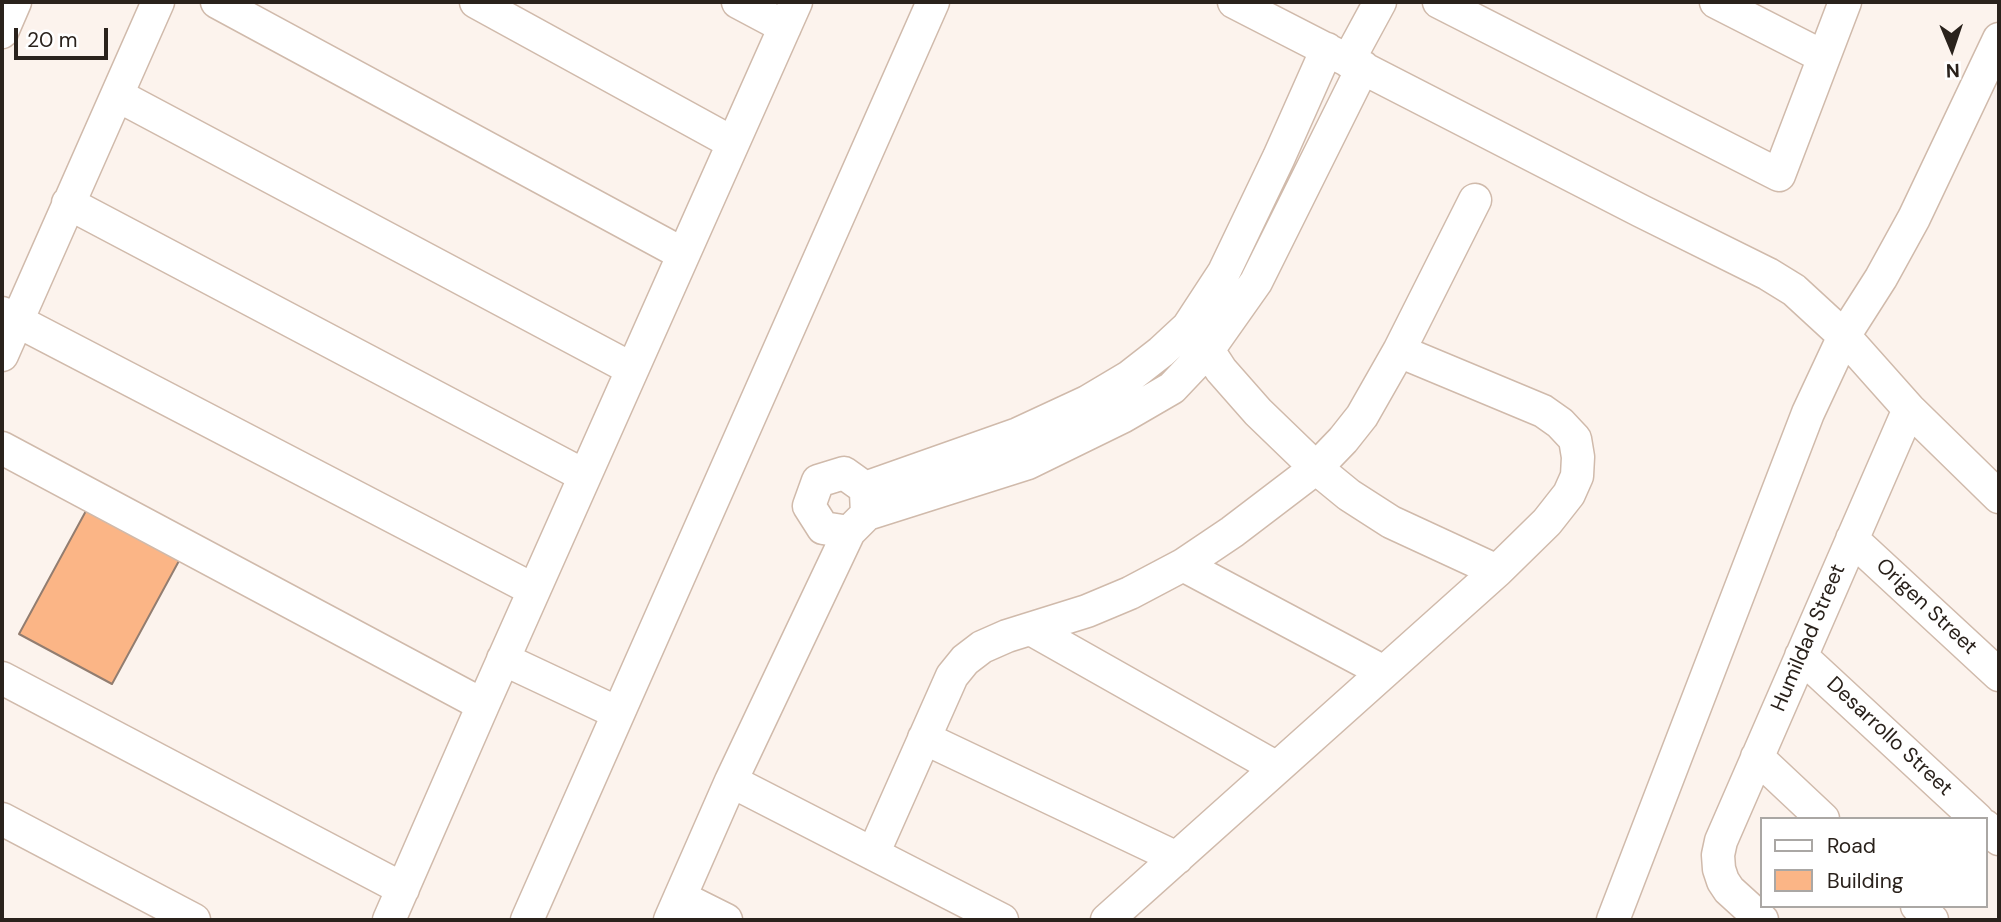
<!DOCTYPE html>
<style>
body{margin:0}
#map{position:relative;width:2001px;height:922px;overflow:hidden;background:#fcf3ed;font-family:"DM Sans",sans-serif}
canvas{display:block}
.frame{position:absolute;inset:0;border:4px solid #2a221c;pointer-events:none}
.legend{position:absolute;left:1760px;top:817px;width:228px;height:91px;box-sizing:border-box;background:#fff;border:2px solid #aaa7a4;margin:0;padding:9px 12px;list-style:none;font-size:21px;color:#2a221c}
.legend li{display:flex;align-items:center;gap:14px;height:35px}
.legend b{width:35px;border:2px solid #aaa7a4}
.north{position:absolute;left:1917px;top:14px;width:70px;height:70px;-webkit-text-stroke:5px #fff;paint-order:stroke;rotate:178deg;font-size:19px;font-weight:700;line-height:28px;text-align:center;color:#2a221c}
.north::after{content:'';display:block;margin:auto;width:24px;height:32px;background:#2a221c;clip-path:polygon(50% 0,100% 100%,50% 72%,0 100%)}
.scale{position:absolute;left:14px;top:28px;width:94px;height:32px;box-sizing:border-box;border:4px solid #2a221c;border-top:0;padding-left:9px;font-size:21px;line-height:24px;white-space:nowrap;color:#2a221c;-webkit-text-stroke:5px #fff;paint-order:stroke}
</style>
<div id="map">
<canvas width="2001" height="922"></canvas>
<div class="frame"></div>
<ul class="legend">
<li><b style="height:9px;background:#fff"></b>Road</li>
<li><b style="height:19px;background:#fbb586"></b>Building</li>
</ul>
<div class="north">N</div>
<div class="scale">20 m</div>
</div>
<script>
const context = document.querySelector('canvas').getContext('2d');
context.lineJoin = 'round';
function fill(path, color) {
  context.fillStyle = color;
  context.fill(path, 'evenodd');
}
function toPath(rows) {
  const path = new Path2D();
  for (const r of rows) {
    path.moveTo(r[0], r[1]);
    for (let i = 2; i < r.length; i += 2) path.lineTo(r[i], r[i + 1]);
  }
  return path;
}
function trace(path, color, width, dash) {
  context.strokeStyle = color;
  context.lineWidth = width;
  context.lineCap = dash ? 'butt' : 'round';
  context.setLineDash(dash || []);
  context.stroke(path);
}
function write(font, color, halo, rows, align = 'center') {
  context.font = font + ' "DM Sans",sans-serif';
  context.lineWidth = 6;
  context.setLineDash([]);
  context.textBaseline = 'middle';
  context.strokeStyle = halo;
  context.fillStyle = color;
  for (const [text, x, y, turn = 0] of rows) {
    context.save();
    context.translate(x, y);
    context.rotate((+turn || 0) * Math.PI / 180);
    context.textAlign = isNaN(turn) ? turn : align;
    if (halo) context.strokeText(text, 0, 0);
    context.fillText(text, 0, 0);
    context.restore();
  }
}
const building = toPath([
 [87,509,180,559,112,684,19,634,87,509]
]);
fill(building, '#fbb586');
trace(building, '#927d70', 2);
const street = toPath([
 [217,2,683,254],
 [476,2,733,143],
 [738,2,785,27],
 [1234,2,1641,211,1768,274,1794,290,1844,336,1909,409,1999,497],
 [1439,2,1779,175,1845,2],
 [1716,2,1824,57],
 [2,32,15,2],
 [1348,61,1380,2],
 [117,95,632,369],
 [68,203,585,476],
 [2,313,534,590],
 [1196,336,1208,350,1221,370,1258,412,1316,468,1349,495,1391,522,1497,571],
 [2,355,158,2],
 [2,448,483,705],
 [865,488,1018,434,1087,402,1129,377,1161,352,1188,327,1224,272,1279,157,1327,49],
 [867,514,1028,463,1122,417,1172,388,1208,350,1256,282,1363,67],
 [849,532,823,528,809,506,818,481,844,473,865,488],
 [1852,539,1999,675],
 [1183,565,1384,672],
 [1031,629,1277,768],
 [1801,656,1977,819],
 [503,659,618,713],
 [2,678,403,889],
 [924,738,1177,858],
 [1757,757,1823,819],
 [731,781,1002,920],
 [2,819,194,920],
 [1985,826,1999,839],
 [873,854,952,676,965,660,982,647,1007,636,1087,611,1130,593,1183,565,1232,532,1316,468,1343,440,1362,416,1399,351,1475,200],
 [680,897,726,920],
 [1917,906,1932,920],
 [389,920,483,705,796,2],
 [527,920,933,2],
 [670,920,731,781,849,532,867,514,866,493],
 [1107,920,1497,571,1547,522,1569,494,1577,476,1578,457,1575,439,1560,423,1543,411,1399,351],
 [1613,920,1808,413,1844,336,1881,278,1914,218,1999,39],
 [1762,920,1729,890,1723,881,1719,869,1718,855,1721,841,1909,409]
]);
trace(street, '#d0baab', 35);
trace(street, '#fff', 32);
write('21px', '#2a221c', '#fff', [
 ["Origen Street",1926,607,43],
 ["Humildad Street",1809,638,-67],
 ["Desarrollo Street",1889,737,43]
]);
</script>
